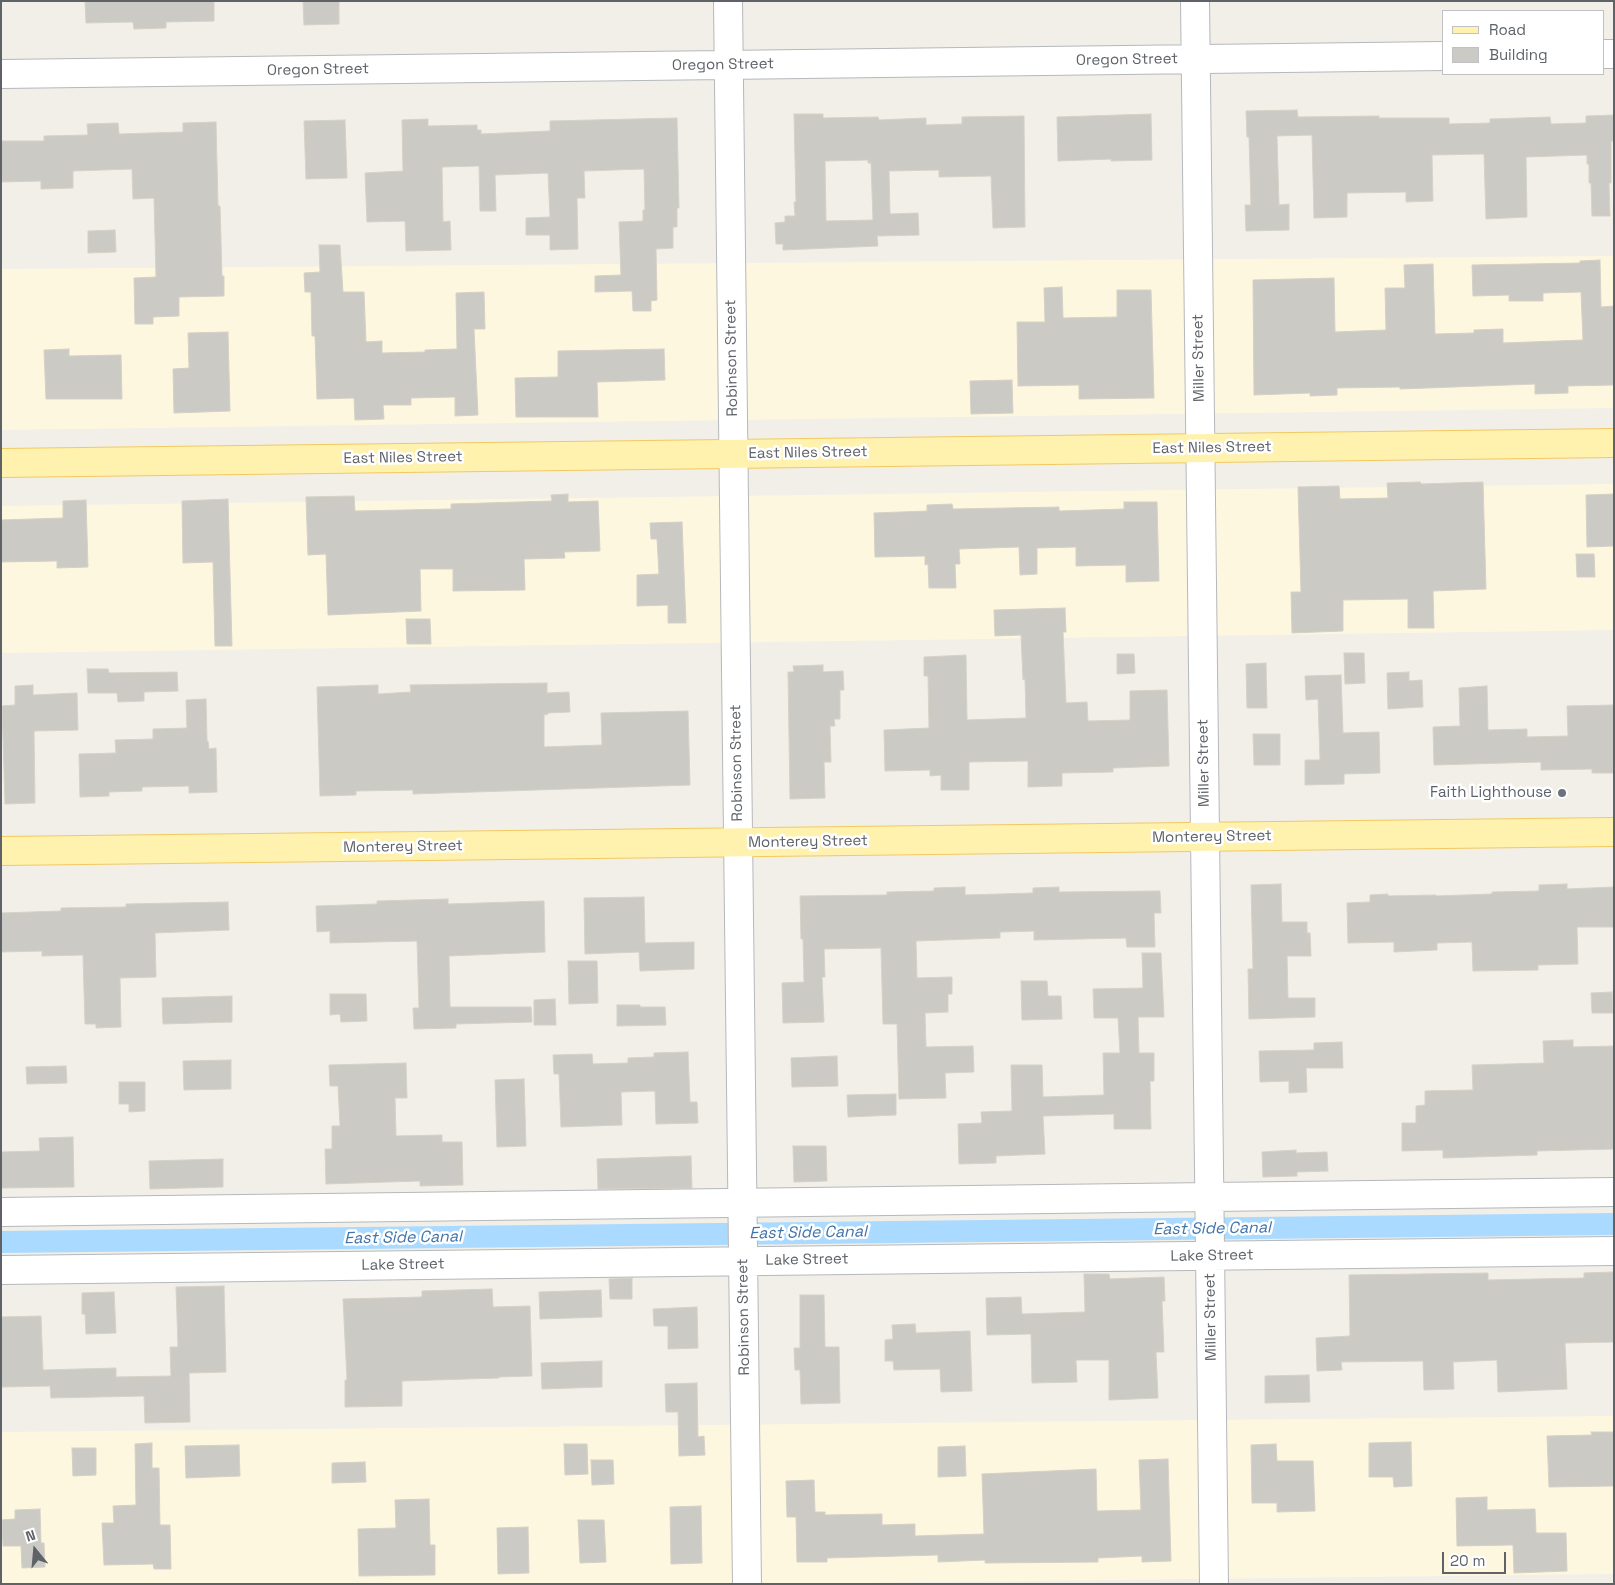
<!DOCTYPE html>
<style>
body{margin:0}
#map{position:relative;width:1615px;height:1585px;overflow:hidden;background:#f1efe8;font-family:"Space Grotesk",sans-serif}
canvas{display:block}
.frame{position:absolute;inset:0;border:2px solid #5f6368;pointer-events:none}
.legend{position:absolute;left:1442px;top:10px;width:162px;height:65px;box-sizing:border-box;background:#fff;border:1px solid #bfc1c3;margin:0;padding:6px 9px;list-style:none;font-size:15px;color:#5f6368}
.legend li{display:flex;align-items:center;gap:10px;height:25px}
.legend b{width:25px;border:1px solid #bfc1c3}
.north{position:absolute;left:10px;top:1525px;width:50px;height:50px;-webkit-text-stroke:4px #fff;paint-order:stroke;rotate:343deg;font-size:14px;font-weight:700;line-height:20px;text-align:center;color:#5f6368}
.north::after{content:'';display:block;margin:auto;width:18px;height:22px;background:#5f6368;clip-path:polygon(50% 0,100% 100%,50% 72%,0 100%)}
.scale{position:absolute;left:1442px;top:1552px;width:64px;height:22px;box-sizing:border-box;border:2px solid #5f6368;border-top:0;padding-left:6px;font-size:15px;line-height:18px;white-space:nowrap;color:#5f6368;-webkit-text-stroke:4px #fff;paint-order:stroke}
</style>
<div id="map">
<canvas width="1615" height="1585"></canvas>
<div class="frame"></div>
<ul class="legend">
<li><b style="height:6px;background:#fff2af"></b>Road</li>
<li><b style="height:14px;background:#cccac5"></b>Building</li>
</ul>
<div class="north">N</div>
<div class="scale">20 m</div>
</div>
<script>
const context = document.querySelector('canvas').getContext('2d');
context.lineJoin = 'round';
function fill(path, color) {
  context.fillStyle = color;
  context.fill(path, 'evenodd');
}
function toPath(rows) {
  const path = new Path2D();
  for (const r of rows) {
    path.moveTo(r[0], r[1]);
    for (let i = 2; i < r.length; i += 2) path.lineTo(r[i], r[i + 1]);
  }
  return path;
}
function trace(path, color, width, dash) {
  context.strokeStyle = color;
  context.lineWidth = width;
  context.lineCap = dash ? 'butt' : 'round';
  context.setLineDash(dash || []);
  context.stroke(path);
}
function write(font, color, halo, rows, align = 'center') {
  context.font = font + ' "Space Grotesk",sans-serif';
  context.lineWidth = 5;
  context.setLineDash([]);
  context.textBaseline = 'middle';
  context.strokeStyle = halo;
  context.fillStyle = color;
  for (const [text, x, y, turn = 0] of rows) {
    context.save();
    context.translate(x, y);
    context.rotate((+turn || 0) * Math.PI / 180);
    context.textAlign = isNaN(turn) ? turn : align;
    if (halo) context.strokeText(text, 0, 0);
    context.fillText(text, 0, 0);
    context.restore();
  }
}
fill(toPath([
 [1614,256,1614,408,1,430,1,269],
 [1614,484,1614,630,1,653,1,506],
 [1614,1416,1614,1574,778,1584,1,1584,1,1432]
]), '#fef7e0');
trace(toPath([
 [1,1242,1614,1224]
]), '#aadaff', 22);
const building = toPath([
 [85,1,214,1,214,21,166,22,166,28,134,29,133,22,86,23,85,1],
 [303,1,339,1,339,24,304,25,303,1],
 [1297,110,1298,117,1379,116,1379,118,1449,118,1449,124,1490,123,1490,119,1550,117,1551,124,1586,123,1586,116,1614,115,1614,141,1611,141,1611,183,1609,183,1610,216,1592,216,1591,183,1589,183,1589,164,1587,164,1587,155,1526,157,1527,217,1486,219,1484,154,1432,155,1433,201,1406,202,1406,192,1347,193,1347,217,1314,218,1312,135,1277,136,1279,205,1289,204,1289,230,1246,231,1245,205,1251,205,1249,137,1247,137,1246,111,1297,110],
 [794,114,823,114,823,118,878,117,879,120,926,118,926,125,962,124,962,117,1024,116,1025,227,993,228,991,176,939,177,939,170,889,171,890,214,918,213,919,235,877,236,878,246,783,250,783,244,776,244,775,223,785,222,785,216,795,216,794,202,796,202,794,114],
 [868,160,868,163,871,163,873,220,826,221,825,161,868,160],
 [1151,114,1152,160,1111,161,1111,159,1058,161,1057,117,1151,114],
 [677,118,679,208,677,208,677,227,673,227,673,248,656,249,657,300,651,301,651,311,633,311,632,291,595,292,595,276,621,275,619,222,643,221,643,210,645,210,644,169,584,171,585,198,577,198,578,249,550,250,550,235,526,235,526,218,550,217,548,173,495,175,496,211,480,211,479,166,442,167,443,222,450,221,451,250,406,251,405,221,367,222,365,173,403,171,402,120,428,119,428,126,477,125,477,130,481,130,481,134,550,131,550,121,677,118],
 [345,120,347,178,306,179,304,121,345,120],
 [216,122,218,206,220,206,222,276,224,276,224,296,179,297,179,316,153,317,153,324,135,324,134,278,156,277,154,198,133,199,132,169,73,171,73,188,41,189,41,181,1,182,1,141,44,141,44,136,88,135,87,124,118,123,119,134,183,132,183,123,216,122],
 [115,230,116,252,88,253,88,231,115,230],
 [319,245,340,245,343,292,364,292,366,342,382,341,382,353,425,352,425,350,457,349,456,293,484,292,485,329,474,329,478,415,455,416,455,397,411,398,411,405,383,405,384,419,355,420,354,398,317,399,315,336,312,336,311,292,305,292,304,273,320,272,319,245],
 [1600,260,1601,307,1614,306,1614,385,1568,386,1568,393,1535,394,1535,384,1400,389,1400,387,1337,388,1337,395,1310,396,1310,393,1254,395,1253,280,1334,278,1335,332,1386,330,1385,288,1405,288,1404,265,1433,264,1435,334,1474,333,1474,330,1503,329,1503,343,1583,340,1581,292,1543,293,1543,301,1509,301,1509,295,1473,296,1472,265,1580,263,1580,261,1600,260],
 [1062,287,1063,318,1117,317,1117,290,1151,290,1154,398,1079,399,1079,385,1018,386,1017,322,1045,322,1044,288,1062,287],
 [228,332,230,411,174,413,173,369,189,368,188,333,228,332],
 [69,349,69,356,121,355,122,399,46,399,44,350,69,349],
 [664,349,665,380,597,382,598,417,516,417,515,378,558,377,558,351,664,349],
 [1012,380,1013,413,971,414,970,381,1012,380],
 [1420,482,1421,484,1483,482,1486,589,1433,591,1434,628,1408,628,1408,599,1343,600,1343,631,1292,633,1291,592,1301,592,1298,487,1339,486,1340,499,1388,498,1387,483,1420,482],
 [568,494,568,502,598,501,600,551,564,552,565,558,524,559,525,590,453,591,453,569,420,569,421,611,328,615,326,554,308,555,306,497,354,496,355,511,451,509,451,504,552,501,551,495,568,494],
 [1614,494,1614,546,1587,547,1586,495,1614,494],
 [228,499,232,646,215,646,213,562,183,563,182,501,228,499],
 [86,500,88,567,57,568,57,561,1,562,1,520,63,518,63,501,86,500],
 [1124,502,1157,502,1159,581,1126,582,1126,565,1076,566,1076,547,1037,548,1037,574,1020,575,1019,547,959,549,960,564,955,564,956,588,929,588,928,564,925,565,925,556,875,557,874,513,927,511,927,505,952,504,953,509,1059,507,1059,511,1124,509,1124,502],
 [682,522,686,623,668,623,668,605,637,606,637,575,659,574,657,539,651,539,650,523,682,522],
 [1576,554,1594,554,1595,577,1577,577,1576,554],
 [1065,608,1066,632,1063,632,1066,703,1087,702,1088,721,1130,720,1130,691,1167,690,1169,766,1113,768,1113,772,1062,773,1062,786,1028,787,1028,761,969,762,969,790,941,790,941,775,930,776,930,770,885,771,884,730,929,728,928,676,924,676,924,657,966,655,967,720,1026,718,1025,679,1023,680,1021,635,995,636,994,610,1065,608],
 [406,619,430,619,431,644,407,644,406,619],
 [1344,653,1364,653,1365,683,1345,684,1344,653],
 [1117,654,1134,654,1135,673,1117,674,1117,654],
 [1266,663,1267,708,1247,708,1246,664,1266,663],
 [823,665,823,672,843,671,844,690,840,690,840,719,834,719,835,726,830,726,831,762,824,762,825,798,790,799,788,672,794,672,793,666,823,665],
 [87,669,108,669,109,673,177,672,178,691,144,692,144,701,118,702,117,693,88,693,87,669],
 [1409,672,1409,681,1422,680,1423,707,1388,709,1387,673,1409,672],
 [1341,675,1343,733,1379,732,1380,773,1344,774,1344,784,1305,785,1305,760,1320,760,1318,699,1306,700,1305,676,1341,675],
 [547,683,547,693,569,692,570,712,548,713,548,714,544,715,544,747,602,745,601,713,688,711,690,785,413,794,413,790,356,791,356,795,320,796,317,687,378,685,378,694,411,692,410,685,547,683],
 [33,685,33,695,77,693,78,730,34,731,35,803,5,804,2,706,15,705,15,686,33,685],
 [1487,686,1488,730,1527,729,1527,737,1568,736,1567,706,1614,705,1614,773,1592,773,1592,769,1541,770,1541,762,1434,765,1433,727,1460,726,1459,688,1487,686],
 [206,699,207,741,208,741,209,749,216,748,217,792,189,793,189,786,142,787,142,791,109,792,109,796,80,797,79,754,116,753,115,740,153,739,153,729,187,728,186,700,206,699],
 [1253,734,1280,734,1280,765,1254,765,1253,734],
 [1281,884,1282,922,1307,922,1307,933,1310,933,1311,956,1287,956,1288,998,1315,998,1315,1017,1249,1019,1248,969,1253,969,1251,885,1281,884],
 [1567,884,1567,889,1614,887,1614,927,1577,927,1578,964,1538,965,1538,970,1473,971,1472,942,1437,943,1437,950,1394,952,1394,942,1348,943,1347,903,1370,902,1370,895,1388,894,1388,896,1436,895,1436,896,1492,894,1492,892,1539,891,1539,885,1567,884],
 [965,887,965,895,1033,893,1033,888,1059,887,1059,892,1160,891,1161,913,1154,913,1155,947,1127,947,1126,938,1034,940,1034,931,1000,932,1000,938,916,941,917,978,952,977,952,994,948,994,948,1012,925,1013,926,1047,973,1046,974,1072,945,1073,946,1098,899,1099,897,1024,883,1024,881,948,824,949,825,977,822,977,824,1022,783,1023,782,983,804,982,803,939,801,939,800,896,887,895,887,892,934,891,934,888,965,887],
 [644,897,645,943,694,942,694,969,640,971,639,952,585,954,584,898,644,897],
 [448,899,448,904,544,901,545,952,449,956,450,1007,531,1007,532,1022,456,1024,456,1028,414,1029,413,1008,419,1008,417,941,330,943,330,931,317,932,316,906,377,904,377,901,448,899],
 [228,902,229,930,155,933,156,977,120,978,121,1027,96,1028,96,1024,85,1024,83,955,42,956,42,951,1,952,1,913,61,911,61,908,126,907,126,904,228,902],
 [1142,953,1161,953,1164,1017,1138,1017,1139,1053,1154,1053,1154,1081,1150,1081,1151,1129,1114,1129,1114,1114,1043,1116,1045,1154,996,1156,996,1163,959,1164,958,1124,982,1123,981,1112,1012,1111,1011,1065,1042,1065,1043,1097,1104,1095,1103,1053,1120,1053,1118,1018,1094,1018,1093,989,1143,988,1142,953],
 [568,961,597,961,598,1003,569,1004,568,961],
 [1021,981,1047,981,1048,996,1061,996,1062,1019,1022,1020,1021,981],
 [1612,992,1613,1013,1592,1013,1591,993,1612,992],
 [330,994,366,994,367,1021,341,1022,340,1014,330,1015,330,994],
 [232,996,232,1022,163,1024,162,998,232,996],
 [555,999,556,1025,534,1025,534,1000,555,999],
 [617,1005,640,1005,640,1007,665,1007,666,1025,617,1026,617,1005],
 [1573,1040,1573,1047,1614,1046,1614,1149,1537,1151,1537,1155,1443,1158,1443,1150,1402,1151,1402,1123,1416,1123,1416,1106,1425,1105,1425,1091,1473,1090,1472,1065,1544,1063,1543,1041,1573,1040],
 [1342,1042,1343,1068,1306,1068,1307,1092,1289,1093,1289,1081,1260,1082,1259,1051,1314,1050,1314,1043,1342,1042],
 [688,1052,690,1102,697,1102,698,1123,656,1124,655,1091,621,1092,622,1125,561,1127,559,1074,554,1074,553,1055,592,1054,593,1064,628,1063,628,1058,654,1057,654,1053,688,1052],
 [837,1056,838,1086,792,1087,791,1058,837,1056],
 [231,1060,231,1089,184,1090,183,1061,231,1060],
 [406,1063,407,1098,395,1098,396,1136,442,1135,442,1142,462,1142,463,1185,420,1186,420,1181,326,1184,325,1149,332,1149,332,1126,340,1126,338,1086,330,1086,329,1065,406,1063],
 [66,1066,67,1083,27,1084,26,1067,66,1066],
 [524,1079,526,1146,497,1147,495,1080,524,1079],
 [119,1082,145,1082,145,1111,129,1112,129,1104,119,1104,119,1082],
 [896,1094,896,1115,848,1117,847,1095,896,1094],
 [73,1137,74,1187,1,1188,1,1152,40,1151,39,1138,73,1137],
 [793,1146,826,1146,827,1181,794,1182,793,1146],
 [1296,1150,1296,1153,1327,1152,1328,1171,1297,1172,1297,1176,1263,1177,1262,1152,1296,1150],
 [691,1156,692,1188,598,1189,597,1159,691,1156],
 [223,1159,223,1187,150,1189,149,1161,223,1159],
 [1614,1272,1614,1342,1565,1343,1567,1389,1498,1392,1497,1360,1453,1362,1454,1389,1424,1390,1423,1361,1341,1362,1342,1370,1317,1371,1316,1338,1350,1336,1349,1275,1488,1273,1488,1280,1584,1278,1584,1273,1614,1272],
 [1084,1274,1109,1274,1110,1279,1164,1277,1165,1301,1162,1301,1164,1352,1156,1352,1158,1398,1109,1400,1109,1360,1076,1360,1077,1382,1032,1383,1031,1334,987,1335,986,1298,1021,1297,1022,1314,1085,1312,1084,1274],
 [632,1278,632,1299,610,1299,609,1279,632,1278],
 [224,1286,226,1372,189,1373,190,1422,145,1423,144,1396,51,1398,50,1386,1,1387,1,1317,41,1316,43,1370,116,1368,116,1377,171,1376,170,1347,178,1347,176,1287,224,1286],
 [492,1289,493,1307,530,1306,532,1376,499,1377,499,1378,402,1381,402,1406,345,1407,345,1380,347,1380,343,1299,422,1297,422,1291,492,1289],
 [601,1290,602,1317,540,1319,539,1292,601,1290],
 [114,1292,116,1333,86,1334,85,1314,82,1314,82,1293,114,1292],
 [800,1295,824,1295,825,1347,839,1347,840,1403,801,1404,800,1370,795,1370,794,1348,800,1348,800,1295],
 [697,1307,698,1348,668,1349,668,1326,654,1326,653,1309,697,1307],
 [915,1324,916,1333,970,1331,972,1391,941,1392,940,1369,894,1370,893,1361,885,1361,885,1340,893,1339,892,1325,915,1324],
 [602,1361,602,1387,542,1389,541,1363,602,1361],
 [1309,1375,1310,1402,1265,1403,1265,1376,1309,1375],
 [697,1383,698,1437,704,1436,705,1455,679,1456,678,1412,666,1412,665,1384,697,1383],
 [1591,1432,1614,1432,1614,1486,1549,1487,1547,1436,1592,1435,1591,1432],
 [1411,1442,1412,1486,1394,1487,1393,1477,1369,1477,1369,1443,1411,1442],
 [152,1443,152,1468,159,1468,160,1525,170,1525,171,1569,154,1569,153,1564,104,1565,102,1523,114,1523,113,1506,136,1505,135,1444,152,1443],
 [564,1444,587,1444,588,1474,565,1475,564,1444],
 [1276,1444,1277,1461,1313,1461,1315,1511,1277,1512,1277,1503,1252,1503,1251,1445,1276,1444],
 [239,1445,240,1476,186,1478,185,1446,239,1445],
 [965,1446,966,1476,938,1477,938,1447,965,1446],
 [72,1448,96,1448,96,1475,73,1476,72,1448],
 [1168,1459,1171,1561,1142,1562,1142,1556,1098,1558,1098,1562,985,1563,985,1560,938,1562,938,1555,827,1558,827,1562,797,1562,796,1517,787,1517,786,1481,814,1480,815,1512,825,1512,825,1515,882,1514,882,1525,915,1524,915,1536,984,1534,982,1474,1096,1469,1097,1511,1141,1510,1139,1460,1168,1459],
 [591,1460,613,1460,614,1484,592,1485,591,1460],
 [365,1462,366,1482,332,1483,332,1463,365,1462],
 [1487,1497,1487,1510,1535,1509,1536,1533,1566,1533,1567,1571,1514,1573,1513,1545,1457,1546,1456,1498,1487,1497],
 [429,1499,430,1545,435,1545,435,1575,359,1576,358,1529,396,1528,395,1500,429,1499],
 [701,1506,702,1563,671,1564,670,1507,701,1506],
 [40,1509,41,1543,44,1543,45,1567,22,1568,21,1546,3,1546,2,1520,15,1519,15,1510,40,1509],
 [578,1520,604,1520,606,1562,580,1563,578,1520],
 [528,1527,529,1573,498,1574,497,1528,528,1527]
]);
fill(building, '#cccac5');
trace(building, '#d6d1c6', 1);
const minor = toPath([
 [728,1,747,1584],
 [1195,1,1214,1584],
 [1604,54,1614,54],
 [1,74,1444,56],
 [1,1212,1614,1192],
 [1,1270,1614,1251]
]);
const major = toPath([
 [1,463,1614,443],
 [1,851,1614,832]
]);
trace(minor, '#b5b8bc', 30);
trace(major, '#f2c960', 30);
trace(minor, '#fff', 28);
trace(major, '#fff2af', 28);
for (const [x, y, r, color] of [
 [1562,793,5,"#6b7280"]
]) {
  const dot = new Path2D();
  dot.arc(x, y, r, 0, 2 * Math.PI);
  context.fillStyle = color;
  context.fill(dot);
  trace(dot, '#fff', 2);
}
write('15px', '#5f6368', '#fff', [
 ["Oregon Street",1127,60,-1],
 ["Oregon Street",723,65,-1],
 ["Oregon Street",318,70,-1],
 ["Robinson Street",732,358,-91],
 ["Miller Street",1199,358,-91],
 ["East Niles Street",1212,448,-1],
 ["East Niles Street",808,453,-1],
 ["East Niles Street",403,458,-1],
 ["Robinson Street",737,763,-91],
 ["Miller Street",1204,763,-91],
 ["Monterey Street",1212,837,-1],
 ["Monterey Street",808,842,-1],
 ["Monterey Street",403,847,-1],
 ["Lake Street",1212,1256,-1],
 ["Lake Street",807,1260,-1],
 ["Lake Street",403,1265,-1],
 ["Robinson Street",744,1317,-91],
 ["Miller Street",1211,1317,-91]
]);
write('15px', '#5b616d', '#fff', [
 ["Faith Lighthouse",1552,793]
], 'right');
write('italic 16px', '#4174aa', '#fff', [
 ["East Side Canal",1212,1229,-1],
 ["East Side Canal",808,1233,-1],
 ["East Side Canal",403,1238,-1]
]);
</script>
